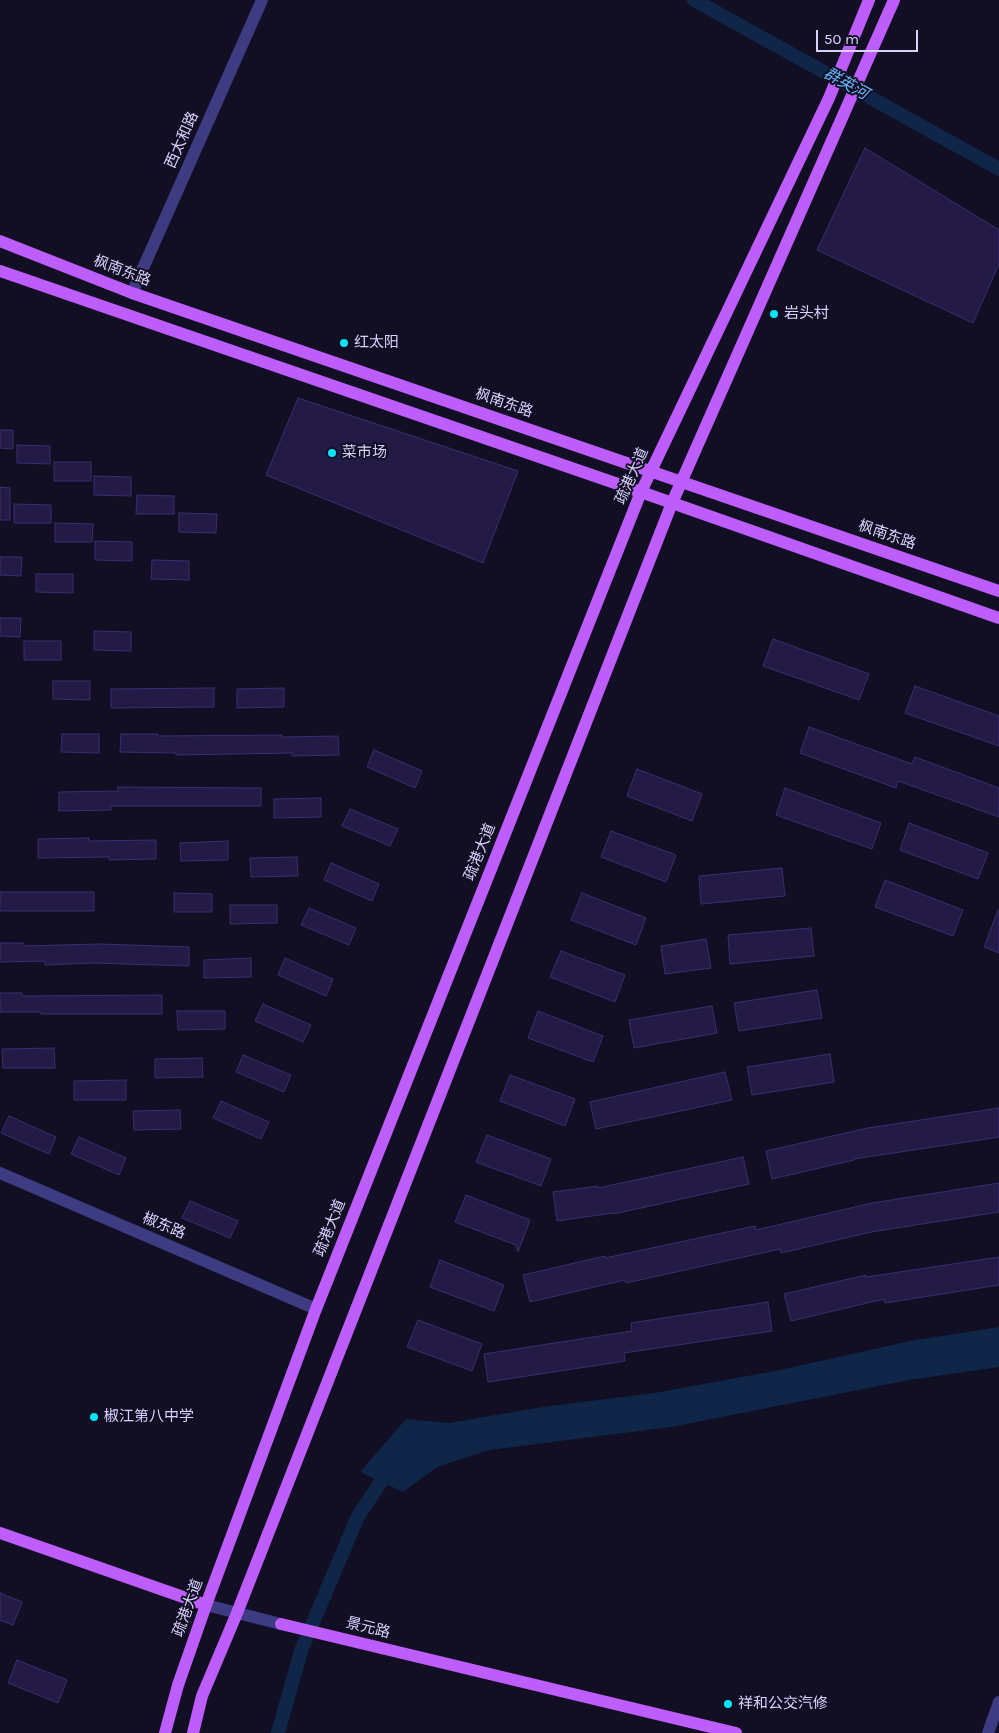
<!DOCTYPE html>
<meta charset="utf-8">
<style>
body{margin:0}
#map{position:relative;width:999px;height:1733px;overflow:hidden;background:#120f24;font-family:Karla,sans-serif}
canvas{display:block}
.scale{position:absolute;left:816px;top:30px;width:102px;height:22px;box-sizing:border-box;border:2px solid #d7d3fe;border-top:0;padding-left:6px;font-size:15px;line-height:18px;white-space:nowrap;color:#d7d3fe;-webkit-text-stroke:4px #120f24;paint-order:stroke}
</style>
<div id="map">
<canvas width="999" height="1733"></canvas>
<div class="scale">50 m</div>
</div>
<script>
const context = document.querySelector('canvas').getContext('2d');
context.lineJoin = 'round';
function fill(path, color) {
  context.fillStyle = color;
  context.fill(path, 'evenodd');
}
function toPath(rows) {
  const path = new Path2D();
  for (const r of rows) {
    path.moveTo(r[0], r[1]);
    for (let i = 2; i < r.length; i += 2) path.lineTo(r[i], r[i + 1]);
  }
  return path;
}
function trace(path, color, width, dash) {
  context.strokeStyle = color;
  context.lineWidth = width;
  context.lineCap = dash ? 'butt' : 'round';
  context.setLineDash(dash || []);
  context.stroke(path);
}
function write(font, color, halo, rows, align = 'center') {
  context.font = font + ' Karla,"Noto Sans SC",sans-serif';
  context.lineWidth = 4;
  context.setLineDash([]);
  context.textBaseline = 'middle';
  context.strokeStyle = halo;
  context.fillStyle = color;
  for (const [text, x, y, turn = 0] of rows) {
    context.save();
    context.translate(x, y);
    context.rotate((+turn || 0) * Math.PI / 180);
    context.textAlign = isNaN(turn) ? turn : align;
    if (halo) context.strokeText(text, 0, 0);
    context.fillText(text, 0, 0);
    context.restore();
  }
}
fill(toPath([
 [999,1327,999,1367,909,1380,671,1427,489,1450,437,1467,403,1492,360,1472,406,1419,449,1423,543,1407,655,1393,780,1370,910,1341]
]), '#0f2648');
trace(toPath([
 [694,0,999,169],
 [278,1733,301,1651,358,1516,391,1467]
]), '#0f2648', 14);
const building = toPath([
 [865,148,999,230,999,264,973,323,817,250,865,148],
 [298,398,518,471,483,563,266,475,298,398],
 [0,430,13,430,13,449,0,448,0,430],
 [17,445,50,446,50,464,17,463,17,445],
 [54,462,91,462,91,481,54,481,54,462],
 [94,476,131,477,131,496,94,495,94,476],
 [0,487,10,488,10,520,0,520,0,487],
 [137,495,174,496,174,514,136,514,137,495],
 [14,504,51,505,51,523,14,523,14,504],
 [179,513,217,514,216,533,179,532,179,513],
 [55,523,93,524,92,542,55,542,55,523],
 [95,541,132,542,132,561,95,560,95,541],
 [0,557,22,557,21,576,0,575,0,557],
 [152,560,189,561,189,580,151,579,152,560],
 [36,574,73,574,73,593,36,592,36,574],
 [0,618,21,618,20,637,0,636,0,618],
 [94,631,131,632,131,651,94,650,94,631],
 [773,639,869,674,859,700,763,666,773,639],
 [24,641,61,641,61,660,24,660,24,641],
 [53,681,90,681,90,700,53,699,53,681],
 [915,686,999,716,999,746,905,713,915,686],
 [214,688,214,707,111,708,111,689,214,688],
 [284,688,284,707,237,708,237,689,284,688],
 [809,727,912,764,915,757,999,788,999,817,898,781,896,788,800,753,809,727],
 [62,734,99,734,99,753,61,752,62,734],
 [121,734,158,734,158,736,282,735,282,737,338,736,339,755,292,756,292,753,176,755,176,753,120,752,121,734],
 [374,750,422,771,415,788,367,767,374,750],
 [637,769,702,794,692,821,627,796,637,769],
 [118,787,261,788,261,806,111,806,111,810,59,811,59,792,118,791,118,787],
 [785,788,881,823,872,849,776,815,785,788],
 [321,798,321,817,274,818,274,799,321,798],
 [350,809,398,829,390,846,342,826,350,809],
 [909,823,988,853,978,879,900,850,909,823],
 [611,831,676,855,666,882,601,857,611,831],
 [89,838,89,841,156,840,156,859,109,860,109,857,38,858,38,839,89,838],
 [228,841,228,860,181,861,180,843,228,841],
 [297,857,298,876,251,877,250,858,297,857],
 [331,863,379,884,372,901,324,880,331,863],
 [782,868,785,896,701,904,699,876,782,868],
 [885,880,963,910,953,936,875,907,885,880],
 [0,892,94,892,94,911,0,911,0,892],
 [174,893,212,894,212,912,174,912,174,893],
 [582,893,646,918,636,945,571,920,582,893],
 [230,905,277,905,277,923,230,924,230,905],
 [309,908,356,928,349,945,301,925,309,908],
 [998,910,999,910,999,953,984,947,998,910],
 [811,928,814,956,730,964,728,935,811,928],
 [706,939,711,968,665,974,661,946,706,939],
 [0,943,24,943,24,946,100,944,189,947,189,966,92,963,45,965,45,961,0,962,0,943],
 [561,951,625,975,615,1002,550,977,561,951],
 [251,958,251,977,204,978,204,960,251,958],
 [285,958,333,979,326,996,278,975,285,958],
 [817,990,822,1018,739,1031,734,1003,817,990],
 [0,993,22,993,22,996,162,995,162,1014,41,1014,41,1012,0,1012,0,993],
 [263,1004,311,1025,303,1042,255,1021,263,1004],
 [712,1006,717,1033,634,1048,629,1020,712,1006],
 [177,1011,225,1011,225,1029,178,1030,177,1011],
 [538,1011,603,1036,593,1062,528,1038,538,1011],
 [54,1048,55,1068,3,1068,2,1049,54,1048],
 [830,1054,834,1082,752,1095,747,1067,830,1054],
 [243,1055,291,1075,284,1092,236,1072,243,1055],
 [202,1058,203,1077,155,1078,155,1059,202,1058],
 [725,1072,732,1100,596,1129,590,1102,725,1072],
 [510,1075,575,1099,565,1126,500,1101,510,1075],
 [126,1080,126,1100,74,1100,74,1081,126,1080],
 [221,1101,269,1122,261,1139,213,1118,221,1101],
 [999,1108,999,1137,854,1159,854,1160,772,1179,766,1151,868,1128,999,1108],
 [180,1110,181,1129,134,1130,133,1111,180,1110],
 [9,1116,56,1137,49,1154,1,1133,9,1116],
 [487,1135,551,1159,541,1186,476,1162,487,1135],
 [79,1137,126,1158,119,1175,71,1154,79,1137],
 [743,1157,749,1184,614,1214,613,1213,557,1221,553,1192,598,1186,598,1188,743,1157],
 [999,1183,999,1212,871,1232,781,1253,780,1249,626,1283,625,1280,530,1302,523,1275,605,1256,605,1258,755,1226,756,1230,872,1203,999,1183],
 [466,1195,530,1220,518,1252,516,1245,455,1222,466,1195],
 [190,1201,238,1221,230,1238,182,1218,190,1201],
 [999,1257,999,1285,885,1303,884,1299,791,1321,784,1294,866,1275,866,1277,999,1257],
 [440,1260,504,1285,494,1311,430,1287,440,1260],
 [768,1302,772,1331,624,1353,625,1361,488,1382,484,1354,632,1331,631,1323,768,1302],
 [418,1320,482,1344,472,1371,407,1347,418,1320],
 [0,1593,22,1602,13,1625,0,1620,0,1593],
 [17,1660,67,1680,58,1703,8,1683,17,1660]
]);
fill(building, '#231b45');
trace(building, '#3a2e70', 1);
trace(toPath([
 [132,293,262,0],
 [0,1173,316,1309],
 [206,1605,281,1624],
 [988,1733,999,1702]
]), '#3d3b82', 12);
trace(toPath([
 [0,241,132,293,999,591],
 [0,271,641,492,999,618],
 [0,1533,206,1605],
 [281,1624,736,1733],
 [165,1733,178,1685,206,1605,316,1309,641,492,829,98,869,0],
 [193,1733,202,1696,237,1613,672,503,894,0]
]), '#bd5dfb', 12);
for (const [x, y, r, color] of [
 [774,314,5,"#06e4f8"],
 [344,343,5,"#06e4f8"],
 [332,453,5,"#06e4f8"],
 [94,1417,5,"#06e4f8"],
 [728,1704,5,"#06e4f8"]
]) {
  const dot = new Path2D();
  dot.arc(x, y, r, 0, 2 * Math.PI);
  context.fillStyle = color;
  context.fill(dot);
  trace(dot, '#120f24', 2);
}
write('15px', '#d7d3fe', '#120f24', [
 ["西太和路",182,140,-66],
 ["枫南东路",122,271,21],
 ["枫南东路",504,403,19],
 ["疏港大道",632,476,-66],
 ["枫南东路",887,535,19],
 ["疏港大道",480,852,-68],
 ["椒东路",164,1226,23],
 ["疏港大道",330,1228,-68],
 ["疏港大道",188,1608,-70],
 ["景元路",368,1628,14]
]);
write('15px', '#d7d3fe', '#120f24', [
 ["岩头村",784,314],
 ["红太阳",354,343],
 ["菜市场",342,453],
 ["椒江第八中学",104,1417],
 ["祥和公交汽修",738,1704]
], 'left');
write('italic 16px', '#64b8fc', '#120f24', [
 ["群英河",846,84,29]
]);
</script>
